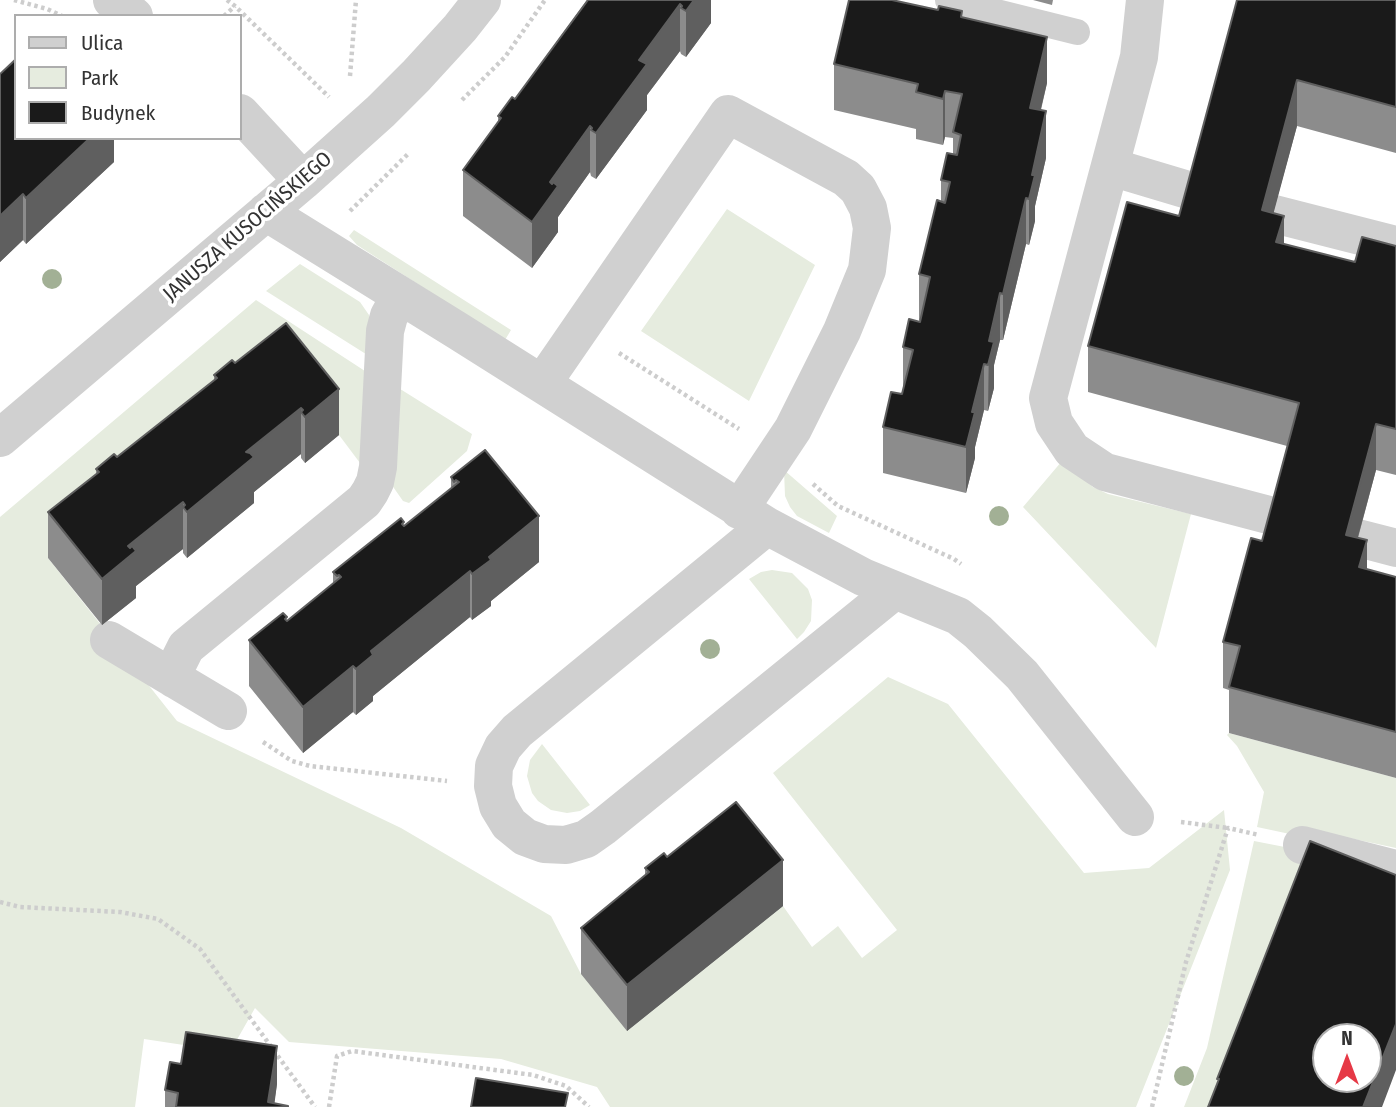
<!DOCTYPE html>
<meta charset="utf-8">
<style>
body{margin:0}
#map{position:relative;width:1396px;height:1107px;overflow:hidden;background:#fff;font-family:"Fira Sans Condensed",sans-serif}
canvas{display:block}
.legend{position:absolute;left:14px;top:14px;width:228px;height:126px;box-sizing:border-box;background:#fff;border:2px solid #adadad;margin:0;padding:9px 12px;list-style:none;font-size:21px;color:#333}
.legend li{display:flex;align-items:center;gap:14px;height:35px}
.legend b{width:35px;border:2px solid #adadad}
.north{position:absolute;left:1312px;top:1023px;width:70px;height:70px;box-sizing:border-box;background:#fff;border:2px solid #adadad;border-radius:50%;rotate:0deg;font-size:19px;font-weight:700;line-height:28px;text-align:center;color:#333}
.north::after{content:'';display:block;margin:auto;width:24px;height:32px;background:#e63946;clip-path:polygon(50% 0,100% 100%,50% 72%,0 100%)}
</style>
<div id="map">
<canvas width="1396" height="1107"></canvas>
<ul class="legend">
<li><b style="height:9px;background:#d0d0d0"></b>Ulica</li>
<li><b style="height:19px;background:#e6ecdf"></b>Park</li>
<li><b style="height:19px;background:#1a1a1a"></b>Budynek</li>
</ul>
<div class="north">N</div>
</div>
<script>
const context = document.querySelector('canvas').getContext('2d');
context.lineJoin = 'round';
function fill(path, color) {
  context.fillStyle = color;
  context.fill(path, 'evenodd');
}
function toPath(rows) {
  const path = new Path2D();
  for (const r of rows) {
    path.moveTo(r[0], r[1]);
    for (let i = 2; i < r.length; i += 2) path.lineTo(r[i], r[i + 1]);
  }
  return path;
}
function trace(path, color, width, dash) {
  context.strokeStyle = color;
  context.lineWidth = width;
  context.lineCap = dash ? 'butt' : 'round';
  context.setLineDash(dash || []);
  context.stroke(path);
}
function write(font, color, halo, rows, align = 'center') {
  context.font = font + ' "Fira Sans Condensed",sans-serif';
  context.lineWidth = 7;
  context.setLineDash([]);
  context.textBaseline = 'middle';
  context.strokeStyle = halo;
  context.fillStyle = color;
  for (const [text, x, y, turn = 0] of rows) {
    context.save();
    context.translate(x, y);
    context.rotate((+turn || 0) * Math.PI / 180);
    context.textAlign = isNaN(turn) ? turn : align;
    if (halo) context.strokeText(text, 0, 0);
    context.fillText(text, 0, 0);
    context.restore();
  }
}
fill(toPath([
 [727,209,815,265,749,401,641,331],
 [354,230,511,330,505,340,357,245,349,236],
 [300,264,360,302,369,315,372,327,369,356,266,291],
 [256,300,368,373,360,463,339,435,48,558,177,721,401,828,551,916,581,974,783,906,812,947,838,926,862,958,897,930,773,773,888,677,948,704,1084,873,1149,868,1224,810,1230,870,1136,1107,610,1107,597,1087,501,1059,289,1042,255,1008,230,1052,144,1039,135,1107,0,1107,0,517],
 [397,387,472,434,467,451,409,503,403,501,389,481],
 [1062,461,1093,487,1108,494,1191,514,1156,648,1023,507],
 [784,470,837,516,829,533,797,516,790,507,785,496],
 [772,570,792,573,808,589,812,600,811,621,804,632,797,639,749,579,761,572],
 [1229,733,1396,778,1396,848,1307,829,1304,837,1257,827,1264,792,1237,746,1227,735],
 [542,744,590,805,580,811,567,813,551,810,538,801,532,793,527,776,530,760],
 [1254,841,1295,849,1322,863,1224,1107,1184,1107,1207,1048]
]), '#e6ecdf');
trace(toPath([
 [14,0,47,9,62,16],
 [227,0,235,6,329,97],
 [224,16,235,6],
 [350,76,356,0],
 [462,100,505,57,545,0],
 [350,211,409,153],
 [619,353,739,429],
 [813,484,838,506,954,559,961,564],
 [263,742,292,761,310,766,447,781],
 [1181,822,1228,828],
 [0,902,20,907,120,912,158,919,200,949,315,1107],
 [329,1107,337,1056,352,1051,533,1075,566,1086,589,1107],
 [1152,1107,1186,962,1228,828,1259,835]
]), '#cdcdcd', 4.5, [3.5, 3.5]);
trace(toPath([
 [948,0,1077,32]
]), '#d0d0d0', 26);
trace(toPath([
 [112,0,134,16],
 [1145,0,1139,57,1048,398,1054,423,1072,450,1105,472,1280,518],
 [240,113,303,181],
 [1111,167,1198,193],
 [266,212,458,331,767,526,863,577,958,616,978,632,1022,675,1135,817],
 [1274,214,1396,245],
 [542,384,728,114,846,178,858,189,868,208,872,228,867,270,842,331,793,429,739,510],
 [0,438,303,181,381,111,416,76,460,28,482,0],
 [767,526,517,731,503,747,494,766,493,786,498,806,509,824,525,837,544,844,566,845,586,839,603,827,894,591],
 [1358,538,1396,548],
 [109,640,228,711],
 [174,679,178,663,186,647,364,501,370,492,375,482,378,467,385,331,389,316,400,296],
 [1302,845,1396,869]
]), '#d0d0d0', 38);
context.fillStyle = '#a2b095';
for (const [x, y] of [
 [52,279],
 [999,516],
 [710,649],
 [1184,1076]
]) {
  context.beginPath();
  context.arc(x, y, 10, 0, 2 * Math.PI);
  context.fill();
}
fill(toPath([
 [587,0,711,0,711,23,686,57,681,54,680,51,647,95,647,110,596,179,591,176,590,172,558,217,558,232,532,268,463,216,463,170,498,123,498,116,515,99],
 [1033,0,1053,0,1052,5],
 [1237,0,1396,0,1396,153,1297,126,1273,213,1284,244,1355,262,1396,246,1396,475,1376,470,1358,538,1367,569,1396,577,1396,778,1229,733,1229,690,1223,688,1223,642,1262,541,1287,446,1088,392,1088,346,1179,216],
 [962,17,1047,83,1041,110,1046,158,1035,206,1035,221,1029,245,1026,244,1003,340,1000,340,994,365,994,388,988,411,984,410,975,447,975,458,966,493,883,473,883,427,903,392,903,347,920,320,919,320,919,274,941,202,941,180,953,154,953,138,945,137,943,145,916,139,916,129,834,110,834,64],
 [0,74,114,138,114,162,26,244,23,240,0,262],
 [286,323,339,435,305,463,301,458,301,454,254,492,254,503,187,558,183,553,183,549,136,586,136,598,102,625,48,558,48,512,96,474,96,469,117,457,214,380,214,375,235,363],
 [485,450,539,562,491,601,491,606,472,620,470,617,373,696,373,701,356,715,353,712,303,753,249,686,249,640,287,621,333,584,333,572,404,526,451,489,451,477],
 [667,857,783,906,627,1031,581,974,581,928,645,875,645,868],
 [277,1084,274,1103,288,1107,165,1107,165,1090]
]), '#8c8c8c');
fill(toPath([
 [694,0,711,0,711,23,686,57,686,11],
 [680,4,680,51,647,95,647,110,596,179,596,133,639,60],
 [1047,37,1047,83,1030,154,1030,108],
 [1297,80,1297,126,1262,256,1262,210],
 [945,91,945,137,943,145,943,99],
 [1046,111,1046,158,1035,206,1035,221,1029,245,1029,199,1032,175],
 [590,126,590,172,558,217,558,232,532,268,532,222,550,182],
 [90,138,114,138,114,162,26,244,26,198],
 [23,194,23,240,0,262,0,216],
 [1026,198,1026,244,1003,340,1003,294],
 [1284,216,1284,262,1276,242],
 [1000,293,1000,340,994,365,994,388,988,411,989,341],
 [984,364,984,410,975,447,975,458,966,493,966,447,972,412],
 [339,389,339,435,305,463,305,417],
 [301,408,301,454,254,492,254,503,187,558,187,512,246,452],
 [1376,424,1376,470,1346,581,1346,535],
 [183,502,183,549,136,586,136,598,102,625,102,579,128,546],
 [539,516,539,562,491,601,491,606,472,620,472,574,489,557],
 [1367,540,1367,586,1359,567],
 [470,571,470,617,373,696,373,701,356,715,356,669,371,651],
 [353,666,353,712,303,753,303,707],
 [783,860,783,906,627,1031,627,985],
 [1396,1024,1396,1070,1382,1107,1363,1107],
 [277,1046,277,1084,274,1107,268,1102]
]), '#5f5f5f');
const building = toPath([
 [588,0,694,0,686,11,681,8,682,6,680,4,639,60,647,64,596,133,591,130,592,128,590,126,550,182,552,184,553,182,558,186,532,222,463,170,501,118,498,116,512,97,515,99,588,0],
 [849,0,892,0,938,10,939,6,962,11,961,17,1047,37,1030,108,1046,111,1032,175,1035,175,1029,199,1026,198,1003,294,1000,293,989,341,994,342,988,365,984,364,972,412,975,412,966,447,883,427,891,392,902,394,913,350,903,347,909,319,920,322,930,277,919,274,937,200,945,203,950,182,941,180,947,153,957,155,961,135,953,132,962,94,945,91,943,99,916,92,918,84,834,64,849,0],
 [1237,0,1396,0,1396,107,1297,80,1262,210,1284,216,1276,242,1355,262,1362,237,1396,246,1396,429,1376,424,1346,535,1367,540,1359,567,1396,577,1396,732,1229,687,1240,646,1223,642,1251,538,1262,541,1299,403,1088,346,1127,202,1179,216,1237,0],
 [16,59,16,138,90,138,26,198,23,194,0,216,0,74,16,59],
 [286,323,339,389,305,417,301,412,303,410,301,408,246,452,250,453,254,457,187,512,183,507,185,505,183,502,128,546,130,548,132,546,136,551,102,579,48,512,99,472,96,469,114,454,117,457,217,378,214,375,232,360,235,363,286,323],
 [485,450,539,516,489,557,491,560,472,574,470,571,371,651,373,655,356,669,353,666,303,707,249,640,283,613,287,617,285,619,287,621,341,577,339,575,337,576,333,572,401,518,404,522,402,524,404,526,459,482,456,480,454,482,451,477,485,450],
 [736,802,783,860,627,985,581,928,649,872,645,868,664,853,667,857,736,802],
 [1310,841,1396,875,1396,1024,1363,1107,1208,1107,1219,1079,1217,1079,1310,841],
 [1326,1037,1368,1037,1368,1079,1326,1079,1326,1037],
 [186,1032,277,1046,268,1102,288,1106,288,1107,176,1107,178,1093,165,1090,170,1062,181,1064,186,1032],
 [476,1078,568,1093,565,1107,471,1107,476,1078]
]);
fill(building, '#1a1a1a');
trace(building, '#5f5f5f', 2);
write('21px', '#333', '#fff', [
 ["JANUSZA KUSOCIŃSKIEGO",248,227,-41]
]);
</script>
